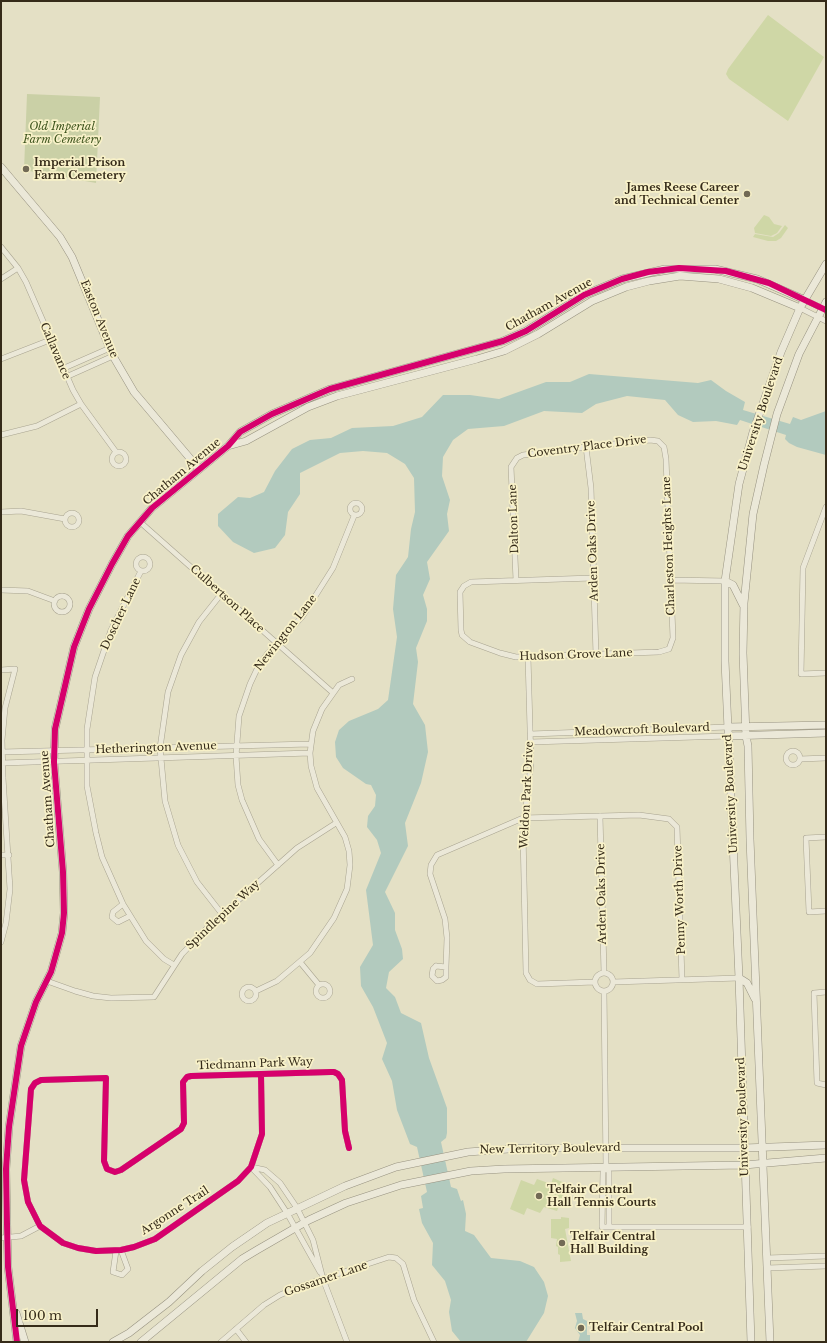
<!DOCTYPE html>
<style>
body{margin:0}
#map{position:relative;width:827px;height:1343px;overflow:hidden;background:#e4e0c5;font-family:"Libre Baskerville",serif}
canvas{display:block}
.frame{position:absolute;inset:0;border:2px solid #352b19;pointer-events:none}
.scale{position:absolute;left:16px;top:1309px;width:82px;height:18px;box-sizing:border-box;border:2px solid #352b19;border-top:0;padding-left:5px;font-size:12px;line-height:14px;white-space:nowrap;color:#352b19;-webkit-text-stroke:3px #f8f1c8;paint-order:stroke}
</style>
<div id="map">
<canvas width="827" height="1343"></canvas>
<div class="frame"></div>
<div class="scale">100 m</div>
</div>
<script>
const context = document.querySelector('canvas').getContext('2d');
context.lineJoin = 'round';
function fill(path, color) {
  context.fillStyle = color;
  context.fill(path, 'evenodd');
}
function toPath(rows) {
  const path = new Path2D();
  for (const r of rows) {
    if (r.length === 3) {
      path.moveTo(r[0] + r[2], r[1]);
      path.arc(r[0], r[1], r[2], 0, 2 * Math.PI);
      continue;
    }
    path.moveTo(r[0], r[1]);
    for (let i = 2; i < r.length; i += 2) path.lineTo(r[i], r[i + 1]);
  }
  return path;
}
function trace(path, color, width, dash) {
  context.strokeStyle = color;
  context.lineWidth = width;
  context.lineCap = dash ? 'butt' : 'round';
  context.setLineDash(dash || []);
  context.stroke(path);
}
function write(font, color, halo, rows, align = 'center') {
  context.font = font + ' "Libre Baskerville",serif';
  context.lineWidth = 3.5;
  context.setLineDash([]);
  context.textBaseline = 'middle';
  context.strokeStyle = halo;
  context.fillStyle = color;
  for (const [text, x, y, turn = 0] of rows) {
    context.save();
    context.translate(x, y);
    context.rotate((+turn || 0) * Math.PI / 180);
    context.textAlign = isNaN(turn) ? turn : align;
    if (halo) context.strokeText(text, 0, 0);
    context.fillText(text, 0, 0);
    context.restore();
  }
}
fill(toPath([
 [768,15,824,57,788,121,729,79,726,74,728,69],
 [764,215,769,217,774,224,782,226,777,233,771,236,755,233,754,228],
 [785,225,788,228,781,238,776,241,768,241,753,237,755,234,773,237,779,233],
 [553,1178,567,1184,557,1211,544,1207,540,1213,527,1208,524,1215,510,1209,521,1180,534,1185,537,1179,551,1184],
 [561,1217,569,1218,569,1228,565,1229,571,1261,560,1262,560,1255,558,1254,558,1247,556,1246,557,1239,551,1238,551,1219,561,1219]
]), '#cfd7a6');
fill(toPath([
 [27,94,100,97,96,183,24,170]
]), '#cad0a6');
fill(toPath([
 [589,374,698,383,711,380,726,391,745,402,743,410,790,424,793,417,801,420,826,411,826,455,797,447,789,443,785,439,786,435,740,420,737,425,716,421,693,422,678,415,665,400,627,396,596,404,582,413,544,411,504,426,468,429,453,440,443,457,442,476,450,500,447,514,449,531,427,562,430,579,423,595,427,609,427,621,416,648,418,662,413,704,425,725,428,752,421,783,405,823,408,846,385,892,395,913,395,930,402,949,403,959,389,972,386,988,395,997,401,1013,421,1023,429,1058,447,1108,447,1133,446,1138,441,1142,451,1187,457,1189,461,1201,463,1200,466,1214,465,1231,474,1235,491,1258,520,1261,534,1267,544,1282,548,1296,544,1313,526,1342,461,1342,452,1331,449,1312,451,1300,445,1281,432,1265,433,1243,422,1223,419,1209,423,1208,421,1196,427,1192,417,1147,410,1144,397,1110,392,1081,382,1059,387,1043,373,1007,361,986,360,967,373,945,366,890,381,853,377,840,367,827,368,816,375,806,376,795,371,785,366,784,343,768,336,757,335,742,339,730,349,721,378,709,388,700,397,637,393,609,396,575,408,557,411,529,415,512,414,478,405,464,387,453,363,451,340,453,300,473,300,494,288,512,285,535,275,548,254,553,233,542,218,526,218,514,238,497,250,498,264,492,275,471,292,449,310,440,331,438,352,428,393,426,422,417,443,395,470,395,499,399,546,382,570,382],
 [575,1313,582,1313,583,1319,587,1321,587,1335,590,1335,590,1342,578,1342,580,1335,575,1328,577,1321]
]), '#b2cabe');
const street = toPath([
 [1,247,18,268,26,282,73,390,81,404,116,452],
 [1,279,18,268],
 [805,300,826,310],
 [800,308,826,321],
 [1,359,50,340],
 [62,369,110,348],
 [66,377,113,356],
 [1,435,37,426,81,404],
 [586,447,591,488,596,655],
 [119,459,7],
 [356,509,6],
 [826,507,803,568,801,674,826,673],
 [1,512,21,511,65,519],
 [72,520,7],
 [140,522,332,692],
 [143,564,7],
 [141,571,111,630,95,677,87,729,87,786,96,833,102,857,123,904,146,941,164,959,174,965],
 [516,580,511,467,517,458,523,455,586,447,650,440,658,441,664,447,666,459,673,638,669,649,659,652,516,657,500,653,470,642,462,635,461,630,460,592,464,586,471,582,593,578],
 [671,580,725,581],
 [1,590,28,591,55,601],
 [222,593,199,622,181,655,168,692,160,748,165,801,178,845,197,882,222,914],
 [62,604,8],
 [528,657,531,764,523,833,526,973,530,980,537,984,595,982],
 [1,670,15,669,5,708,2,740,3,778,10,889,6,923,1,942],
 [530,734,728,727],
 [531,742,728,736],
 [793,758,7],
 [2,752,310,744],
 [800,759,826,758],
 [2,763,310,753],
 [600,816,604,973],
 [826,837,806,838,809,912,826,911],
 [1,855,9,855],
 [278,865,259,839,242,800,238,785,236,756,239,716,250,684,258,667,268,653,302,617,333,568,354,516],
 [123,904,113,912,112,917,118,922,130,916],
 [300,962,319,985],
 [436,966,446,967,446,977,442,980,437,981,432,976,433,969,436,966],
 [446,967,447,938,445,919,430,874,431,865,437,855,523,818,639,815,669,819,677,827,682,980],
 [604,982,9],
 [47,981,75,991,93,996,111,998,154,997,182,954,207,928,297,848,336,823],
 [613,982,739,978],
 [323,991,7],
 [249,994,7],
 [256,991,277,981,310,953,334,918,347,889,350,865,349,851,345,837,317,788,311,766,310,753,313,731,322,709,339,685,352,679],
 [604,991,606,1167,603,1172,602,1227,748,1227],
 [826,992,814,993,817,1083,826,1085],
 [261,1074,262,1134,251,1167,238,1181,155,1239,134,1247,121,1250,96,1251,78,1248,63,1243,40,1226,28,1202,24,1180,31,1089,35,1083,41,1080,106,1078,104,1161,107,1169,115,1172,121,1170,181,1129,184,1123,183,1082,187,1077,191,1076,331,1072,334,1072,338,1074,342,1080,345,1131,349,1148],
 [251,1167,265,1170,280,1183,297,1208,313,1240,323,1279,347,1342],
 [251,1167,270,1187,287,1213,320,1272],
 [606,1167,609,1172,609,1227],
 [1,1238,21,1236,40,1226],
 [116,1251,113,1272,122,1275,128,1269,121,1250],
 [767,1258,826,1256],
 [767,1268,826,1266],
 [236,1329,246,1342],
 [221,1342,264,1305,280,1295,301,1286,389,1257,396,1258,403,1264,414,1300,434,1342]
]);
const secondary = toPath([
 [1,167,60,237,72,257,113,356,134,392,199,469],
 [228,446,246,441,308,407,337,396,477,359,504,351,538,334,592,301,626,287,649,281,680,276,719,279,752,288,800,308],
 [725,581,733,585,743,605],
 [728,727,826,725],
 [728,736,826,733],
 [739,978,747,983,755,999],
 [16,1313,25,1342],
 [17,1342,8,1267,7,1224,6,1169,9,1127,21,1046,36,1002,51,972,62,933,64,913,63,872,54,762,55,729,74,647,89,609,112,564,128,536,152,508,228,446,240,432,272,414,330,389,503,341,526,331,584,295,622,279,665,269,715,269,757,279,805,300],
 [113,1342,129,1333,169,1302,202,1271,232,1247,267,1223,345,1186,396,1167,468,1152,522,1148,744,1148,826,1145],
 [141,1342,242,1259,257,1250,309,1220,346,1203,401,1185,471,1171,504,1169,744,1165,826,1158],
 [751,1342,739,978,725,661,725,581,739,484,753,432,781,352,800,308,826,264],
 [770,1342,750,839,748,746,746,736,743,653,744,603,753,514,764,465,777,414,799,354,826,302]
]);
trace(street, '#a8a390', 6);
trace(secondary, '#979280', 8);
trace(street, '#ebe8d8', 5);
trace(secondary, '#ebe8d8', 7);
trace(toPath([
 [261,1074,262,1134,251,1167,238,1181,155,1239,134,1247,121,1250,96,1251,78,1248,63,1243,40,1226,28,1202,24,1180,31,1089,35,1083,41,1080,106,1078,104,1161,107,1169,115,1172,121,1170,181,1129,184,1123,183,1082,187,1077,191,1076,331,1072,334,1072,338,1074,342,1080,345,1131,349,1148],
 [17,1342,8,1267,7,1224,6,1169,9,1127,21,1046,36,1002,51,972,62,933,64,913,63,872,54,762,55,729,74,647,89,609,112,564,128,536,152,508,228,446,240,432,272,414,330,389,503,341,526,331,584,295,622,279,648,272,679,268,726,271,769,283,826,310]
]), '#d6006c', 6);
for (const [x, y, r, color] of [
 [26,169,4,"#726a55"],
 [747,194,4,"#726a55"],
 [539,1196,4,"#726a55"],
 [562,1243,4,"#726a55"],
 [581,1328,4,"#726a55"]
]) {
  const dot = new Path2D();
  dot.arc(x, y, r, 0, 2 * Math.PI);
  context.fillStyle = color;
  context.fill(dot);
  trace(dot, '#f8f1c8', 1.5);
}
write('italic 11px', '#3e541d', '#f8f1c8', [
 ["Old Imperial",62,127],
 ["Farm Cemetery",62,140]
]);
write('bold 11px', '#352b19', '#f8f1c8', [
 ["Imperial Prison",34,163],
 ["Farm Cemetery",34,176],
 ["James Reese Career",739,188,"right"],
 ["and Technical Center",739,201,"right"],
 ["Telfair Central",547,1190],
 ["Hall Tennis Courts",547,1203],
 ["Telfair Central",570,1237],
 ["Hall Building",570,1250],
 ["Telfair Central Pool",589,1328]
], 'left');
write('11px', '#352b19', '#f8f1c8', [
 ["Chatham Avenue",549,305,-29],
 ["Easton Avenue",99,319,68],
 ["Callavance",55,351,67],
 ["University Boulevard",761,414,-72],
 ["Coventry Place Drive",587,447,-7],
 ["Chatham Avenue",182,472,-40],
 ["Dalton Lane",514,519,-92],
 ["Charleston Heights Lane",669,546,-92],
 ["Arden Oaks Drive",593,551,-92],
 ["Culbertson Place",227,599,42],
 ["Doscher Lane",121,614,-65],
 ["Newington Lane",286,633,-52],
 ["Hudson Grove Lane",576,655,-2],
 ["Meadowcroft Boulevard",642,730,-2],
 ["Hetherington Avenue",156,748,-2],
 ["University Boulevard",731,794,-93],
 ["Weldon Park Drive",527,795,-87],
 ["Chatham Avenue",48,799,-94],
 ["Arden Oaks Drive",602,894,-91],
 ["Penny Worth Drive",680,900,-92],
 ["Spindlepine Way",223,915,-43],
 ["Tiedmann Park Way",255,1064,-2],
 ["University Boulevard",743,1117,-92],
 ["New Territory Boulevard",550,1149,-1],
 ["Argonne Trail",175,1211,-33],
 ["Gossamer Lane",326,1279,-19]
]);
</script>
